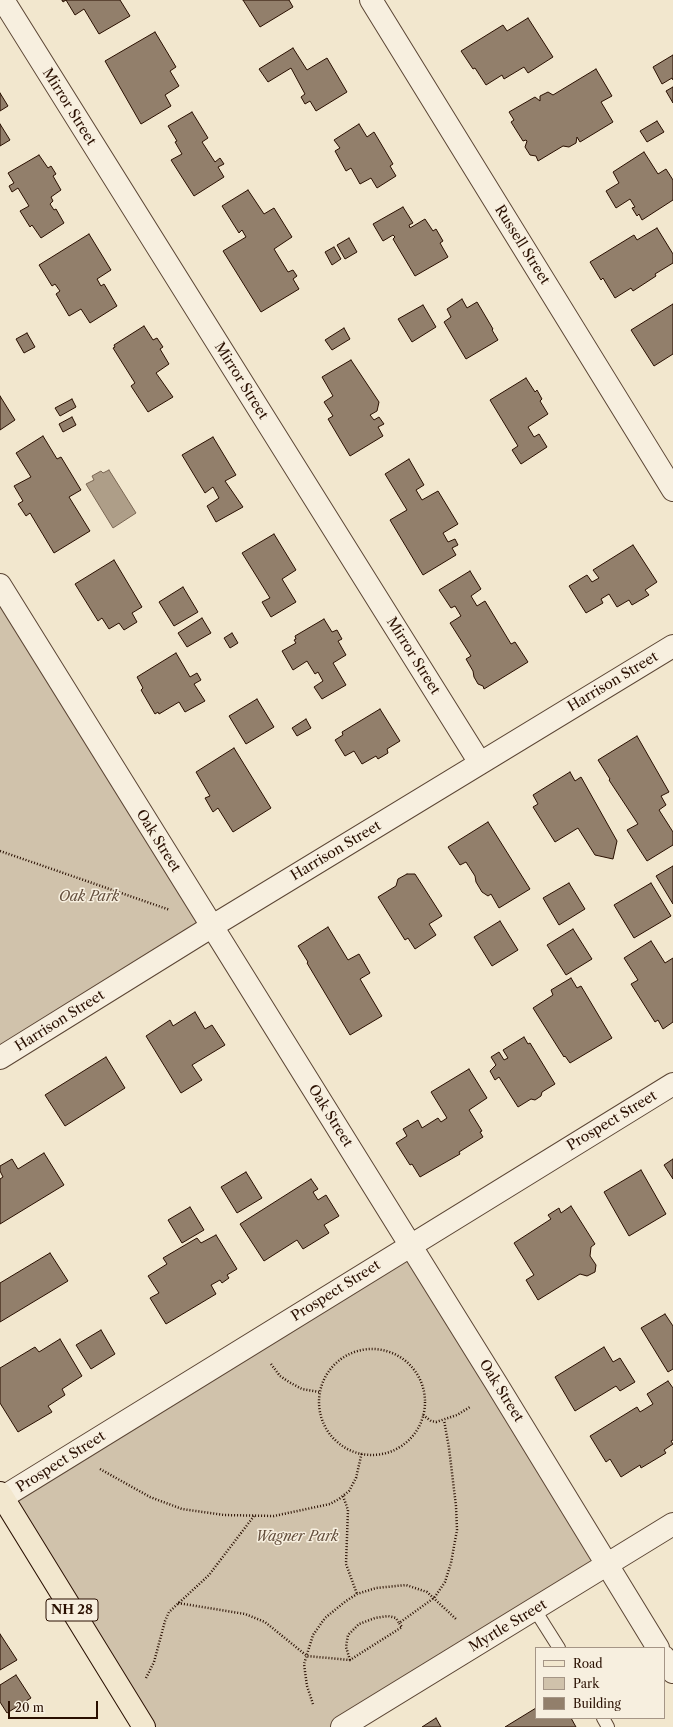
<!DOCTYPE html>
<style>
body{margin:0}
#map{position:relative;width:673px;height:1727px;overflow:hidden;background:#f2e7ce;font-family:"Libre Caslon Text",serif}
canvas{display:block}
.legend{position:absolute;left:535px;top:1647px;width:130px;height:72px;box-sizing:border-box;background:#f7efdf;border:1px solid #a59586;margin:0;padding:5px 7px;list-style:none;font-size:12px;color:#290f00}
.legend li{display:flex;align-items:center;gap:8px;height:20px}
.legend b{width:20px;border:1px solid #a59586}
.scale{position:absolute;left:8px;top:1701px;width:90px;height:18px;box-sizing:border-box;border:2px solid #290f00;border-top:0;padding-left:5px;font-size:12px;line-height:14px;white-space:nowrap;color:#290f00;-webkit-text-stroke:3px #f7efdf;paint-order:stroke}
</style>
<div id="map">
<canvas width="673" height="1727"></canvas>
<ul class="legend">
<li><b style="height:5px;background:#f2e7ce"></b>Road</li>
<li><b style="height:11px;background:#d0c2ab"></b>Park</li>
<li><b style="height:11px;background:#927f6b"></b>Building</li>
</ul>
<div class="scale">20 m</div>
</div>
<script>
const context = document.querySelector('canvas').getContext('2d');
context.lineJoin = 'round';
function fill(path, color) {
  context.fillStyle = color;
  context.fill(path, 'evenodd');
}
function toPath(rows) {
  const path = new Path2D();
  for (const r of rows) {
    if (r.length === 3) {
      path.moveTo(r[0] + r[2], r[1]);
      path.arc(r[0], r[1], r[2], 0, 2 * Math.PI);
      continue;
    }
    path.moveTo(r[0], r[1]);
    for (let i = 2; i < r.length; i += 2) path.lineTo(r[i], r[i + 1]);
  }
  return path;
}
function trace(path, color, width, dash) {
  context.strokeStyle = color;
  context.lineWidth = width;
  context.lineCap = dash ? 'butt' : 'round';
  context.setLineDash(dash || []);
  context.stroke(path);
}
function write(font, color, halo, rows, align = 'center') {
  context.font = font + ' "Libre Caslon Text",serif';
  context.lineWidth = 3;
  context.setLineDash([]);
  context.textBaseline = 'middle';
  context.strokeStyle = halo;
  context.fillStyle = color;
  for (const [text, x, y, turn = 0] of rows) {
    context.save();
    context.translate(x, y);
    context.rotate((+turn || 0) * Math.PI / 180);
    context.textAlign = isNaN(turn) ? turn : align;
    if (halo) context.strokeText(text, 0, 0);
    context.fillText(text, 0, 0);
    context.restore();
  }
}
fill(toPath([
 [0,585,209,924,0,1058],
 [410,1245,608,1565,346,1727,144,1727,2,1497]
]), '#d0c2ab');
const water = toPath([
 [109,470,136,513,113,528,86,484,94,480,92,476,101,471,103,473,109,470]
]);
fill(water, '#ae9e88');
trace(water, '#796552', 1);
const building = toPath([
 [62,0,120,0,130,16,99,34,84,9,75,15,66,0,63,2,62,0],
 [243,0,289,0,293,7,260,27,243,0],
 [528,18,553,57,528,73,524,67,504,79,502,75,486,85,475,68,473,69,461,51,503,25,507,31,528,18],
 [155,32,176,67,170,71,179,86,165,95,171,106,141,124,105,61,155,32],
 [293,48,307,70,327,58,347,92,316,111,310,101,305,104,301,97,305,94,291,68,268,82,259,69,293,48],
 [673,55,673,80,672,78,662,84,653,67,673,55],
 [596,69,612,96,601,102,613,122,580,142,577,137,576,143,569,147,563,146,538,161,536,156,530,155,525,147,527,141,526,140,523,141,511,122,514,120,509,112,535,97,540,101,540,96,548,92,553,95,596,69],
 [673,87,673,103,666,91,673,87],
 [0,93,8,106,0,111,0,93],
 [192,112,208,138,202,142,215,162,220,158,224,164,218,167,224,177,194,196,171,160,182,154,175,142,177,141,168,126,192,112],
 [657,121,664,132,647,142,640,131,657,121],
 [0,124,10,140,0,146,0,124],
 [359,124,367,137,374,132,393,164,390,166,396,176,377,188,371,178,360,184,351,168,346,171,335,151,340,148,334,140,359,124],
 [644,152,658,174,666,169,673,180,673,200,642,220,639,214,637,216,632,208,635,207,630,199,616,208,606,191,619,183,613,172,644,152],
 [39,155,48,168,51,166,56,174,53,176,61,190,51,197,53,201,50,204,54,210,56,209,64,223,41,238,32,225,30,227,20,211,29,206,18,188,12,192,9,186,14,183,8,173,39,155],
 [248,190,264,214,274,208,292,237,274,249,288,272,293,270,297,276,293,279,299,289,261,312,223,251,246,237,242,230,239,233,222,206,248,190],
 [403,207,413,223,409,225,410,228,425,219,433,231,436,229,443,241,440,243,448,257,415,276,393,239,395,237,393,235,383,241,373,224,403,207],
 [657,228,673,254,673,263,655,274,656,276,633,291,631,288,615,298,603,278,601,280,590,262,634,235,637,240,657,228],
 [89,234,111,270,97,279,101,286,104,284,117,306,90,323,81,309,69,316,56,294,60,291,55,284,52,286,39,265,89,234],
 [349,238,357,252,345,259,337,245,349,238],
 [334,247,341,259,332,265,325,252,334,247],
 [462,299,467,308,477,302,493,329,492,330,498,340,466,359,444,322,451,317,447,309,462,299],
 [673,304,673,354,654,366,631,330,673,304],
 [423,305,436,327,412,342,398,319,423,305],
 [144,326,153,340,157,338,163,347,160,349,169,364,156,373,173,397,148,412,131,386,135,383,113,348,115,347,114,345,144,326],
 [344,328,350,339,332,350,325,340,344,328],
 [27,333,35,347,24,353,16,339,27,333],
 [351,360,379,402,377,411,370,415,374,420,379,417,384,424,378,427,383,436,350,456,328,419,333,416,324,402,333,396,322,377,351,360],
 [526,378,535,392,537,390,542,399,540,401,548,414,528,427,534,437,539,434,547,447,521,464,512,450,518,446,490,400,526,378],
 [0,396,15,420,0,430,0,396],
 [72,399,76,407,60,416,55,408,72,399],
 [72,417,76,425,63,432,59,424,72,417],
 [43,436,57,459,61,457,81,490,69,497,90,531,54,553,30,513,26,516,18,504,23,501,14,486,31,477,16,453,43,436],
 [213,437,236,475,225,481,243,507,216,522,207,506,219,498,213,487,205,493,182,455,213,437],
 [409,459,424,485,416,490,422,500,438,491,458,524,443,533,448,542,455,539,458,545,452,548,456,555,423,575,390,520,407,510,385,474,409,459],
 [274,534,296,570,282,579,296,602,271,617,262,602,270,598,242,553,274,534],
 [633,545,657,582,645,590,649,595,632,605,629,600,617,607,609,594,601,599,603,603,586,613,569,586,587,575,592,582,599,578,593,570,633,545],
 [114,560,142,607,132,613,137,622,124,630,119,623,109,629,102,618,98,621,75,584,114,560],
 [470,571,481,589,471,596,477,606,485,601,511,644,515,642,528,662,484,689,483,686,478,684,474,677,473,671,466,659,471,656,450,623,461,616,455,606,451,608,439,590,470,571],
 [183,587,198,612,174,626,159,602,183,587],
 [202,618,211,633,187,647,178,633,202,618],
 [324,619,332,632,337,630,342,639,338,641,346,655,333,663,346,685,322,699,314,687,323,681,318,672,315,674,307,661,293,670,282,651,296,643,294,640,296,639,295,636,324,619],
 [232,633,238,643,230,648,224,638,232,633],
 [176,653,190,677,197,673,201,680,194,684,205,701,185,712,179,702,159,714,158,712,155,714,141,690,143,688,137,677,176,653],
 [257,699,274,727,246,744,229,716,257,699],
 [380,709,400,741,387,749,388,753,378,759,376,756,362,764,354,751,345,756,335,740,343,735,342,732,380,709],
 [306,719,311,728,297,736,292,728,306,719],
 [637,736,669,792,661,796,666,805,659,810,673,832,673,845,647,861,627,830,638,824,609,780,610,779,598,760,637,736],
 [234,748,271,808,233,832,218,808,213,812,205,798,210,796,196,772,234,748],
 [570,772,575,781,581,777,617,841,613,859,595,855,578,828,555,842,533,807,538,804,533,795,570,772],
 [488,822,530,889,499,908,491,894,488,896,482,892,476,882,475,876,466,862,460,865,448,847,488,822],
 [673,866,673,904,656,876,673,866],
 [407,874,415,874,442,916,429,924,436,935,415,949,408,938,405,940,378,897,396,886,398,879,407,874],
 [569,883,585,909,559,925,543,898,569,883],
 [651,883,671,916,634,938,614,905,651,883],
 [500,921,518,950,492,966,474,937,500,921],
 [328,927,348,960,359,954,370,973,360,979,382,1016,350,1035,307,963,308,962,298,946,328,927],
 [573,929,592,959,566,975,547,945,573,929],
 [651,941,665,963,673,958,673,1022,663,1029,658,1020,655,1022,631,984,638,980,624,958,651,941],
 [571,978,577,988,581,986,612,1038,570,1063,565,1056,564,1057,533,1008,553,995,551,990,571,978],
 [195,1012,205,1029,212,1025,225,1045,192,1065,202,1080,181,1093,146,1036,170,1020,173,1026,195,1012],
 [524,1037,528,1044,530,1043,555,1084,542,1092,541,1096,535,1100,531,1099,518,1107,499,1077,495,1080,490,1071,496,1065,491,1057,499,1052,504,1060,508,1058,503,1050,524,1037],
 [106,1057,125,1088,65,1126,45,1095,106,1057],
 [469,1069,487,1098,469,1110,482,1131,480,1132,483,1137,459,1152,460,1154,420,1177,412,1164,410,1165,396,1143,407,1136,403,1129,418,1120,422,1128,438,1118,441,1122,447,1118,431,1092,469,1069],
 [44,1153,64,1185,0,1224,0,1179,3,1177,0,1171,0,1166,12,1159,18,1169,44,1153],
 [673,1159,673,1179,664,1165,673,1159],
 [641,1170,666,1214,629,1236,604,1192,641,1170],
 [246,1172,262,1198,237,1213,221,1187,246,1172],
 [311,1179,318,1189,313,1192,318,1200,326,1195,339,1216,324,1225,329,1233,303,1249,297,1240,264,1261,240,1224,311,1179],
 [571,1206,595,1244,591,1247,590,1256,596,1265,595,1272,587,1276,580,1274,538,1300,526,1280,534,1275,514,1243,551,1219,548,1215,559,1208,561,1213,571,1206],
 [190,1207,204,1230,182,1243,168,1220,190,1207],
 [216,1235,237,1269,227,1275,229,1278,222,1283,220,1280,211,1285,216,1294,166,1324,150,1298,159,1293,148,1276,167,1264,163,1258,197,1238,201,1243,216,1235],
 [50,1253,68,1281,0,1322,0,1283,50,1253],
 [665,1314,673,1326,673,1369,668,1372,641,1328,665,1314],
 [101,1330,115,1354,91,1369,76,1345,101,1330],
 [60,1339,82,1376,62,1389,65,1395,48,1406,52,1412,18,1432,0,1403,0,1368,35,1347,39,1352,60,1339],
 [604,1347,613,1362,620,1358,635,1382,620,1391,616,1386,575,1411,555,1377,604,1347],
 [668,1381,673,1388,673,1440,671,1441,673,1444,664,1450,666,1453,641,1468,640,1465,621,1477,610,1459,606,1462,590,1436,637,1407,640,1412,653,1404,647,1394,668,1381],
 [0,1634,17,1660,0,1670,0,1634],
 [16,1675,31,1698,7,1713,0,1702,0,1685,16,1675],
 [536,1708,536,1718,571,1718,576,1727,505,1727,536,1708],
 [436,1718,441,1727,422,1727,436,1718]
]);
fill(building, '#927f6b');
trace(building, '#290f00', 1);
const lane = toPath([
 [535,1610,559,1648],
 [603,1718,608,1727]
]);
const street = toPath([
 [3,0,480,763],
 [371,0,673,490],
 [0,585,496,1383,658,1648],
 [0,1058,211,927,673,646],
 [0,1499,673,1084],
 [664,1657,673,1672],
 [342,1727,673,1524]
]);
const primary = toPath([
 [0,1493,144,1727]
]);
trace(lane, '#5b4534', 14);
trace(street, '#5b4534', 24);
trace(primary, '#290f00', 24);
trace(toPath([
 [0,851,170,910],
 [372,1402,53],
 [271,1364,280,1376,289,1382,302,1389,319,1392],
 [423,1415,431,1421,436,1422,457,1415,470,1407],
 [100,1469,150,1497,182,1509,224,1515,274,1516,330,1504,339,1499,349,1491,356,1478,362,1452],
 [343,1496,348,1510,346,1564,357,1594],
 [178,1603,245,1614,265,1622,307,1656,350,1660,402,1627,399,1623,434,1598,445,1582,451,1563,457,1530,456,1506,449,1448,444,1420],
 [350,1660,346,1647,348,1635,359,1624,375,1618,388,1616,396,1618,399,1623],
 [146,1678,154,1662,165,1621,169,1612,209,1575,254,1516],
 [313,1704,307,1686,304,1664,313,1635,325,1618,346,1601,357,1594,376,1588,406,1585,427,1592,456,1619]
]), '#290f00', 2.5, [1, 2]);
trace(lane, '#f7efdf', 12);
trace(street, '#f7efdf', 22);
trace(primary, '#f2e7ce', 22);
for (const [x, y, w] of [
 [72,1610,52]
]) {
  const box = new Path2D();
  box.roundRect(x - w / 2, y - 11, w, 22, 3);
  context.fillStyle = '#f7efdf';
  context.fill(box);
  trace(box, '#290f00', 1);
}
write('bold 13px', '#290f00', null, [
 ["NH 28",72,1610]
]);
write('14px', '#290f00', '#f7efdf', [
 ["Mirror Street",69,107,58],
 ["Russell Street",522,245,58],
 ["Mirror Street",241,381,58],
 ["Mirror Street",413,656,58],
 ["Harrison Street",613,682,-31],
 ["Oak Street",158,841,58],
 ["Harrison Street",336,851,-31],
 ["Harrison Street",60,1021,-32],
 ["Oak Street",330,1116,58],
 ["Prospect Street",612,1121,-31],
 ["Prospect Street",336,1291,-32],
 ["Oak Street",501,1391,58],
 ["Prospect Street",61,1462,-32],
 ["Myrtle Street",508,1626,-31]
]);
write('italic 14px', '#634e3c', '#f7efdf', [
 ["Oak Park",89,897],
 ["Wagner Park",297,1537]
]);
</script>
